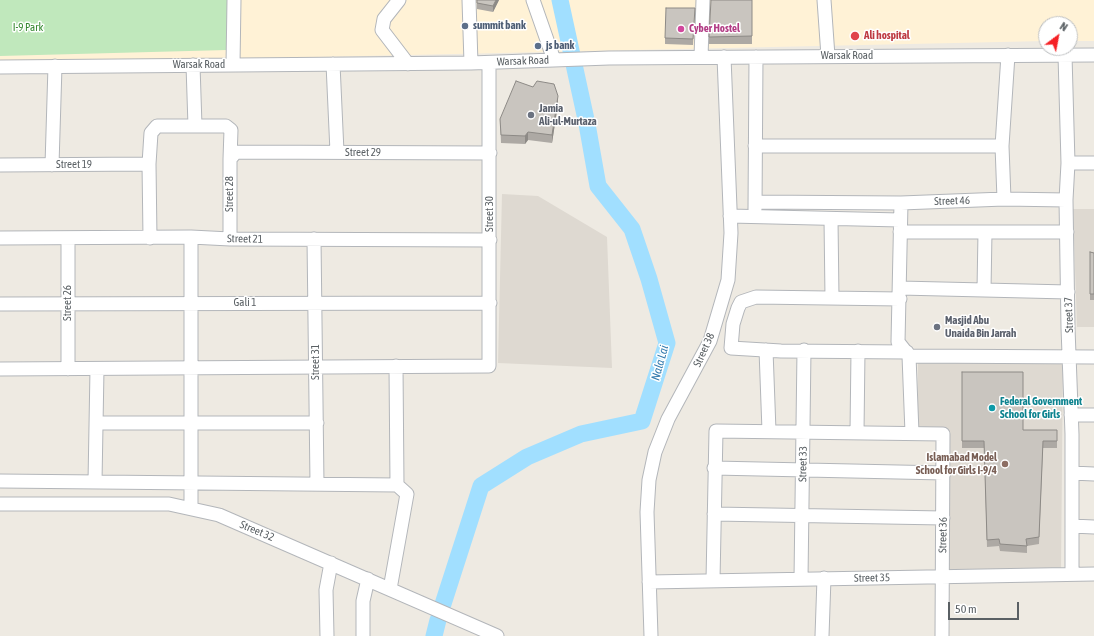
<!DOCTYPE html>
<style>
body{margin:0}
#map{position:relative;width:1094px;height:636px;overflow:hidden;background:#eeeae2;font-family:"Asap Condensed",sans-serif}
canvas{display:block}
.north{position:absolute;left:1038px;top:16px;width:40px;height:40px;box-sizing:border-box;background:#fff;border:1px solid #bdbfc1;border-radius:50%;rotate:32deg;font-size:11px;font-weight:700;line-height:16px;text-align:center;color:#5a6064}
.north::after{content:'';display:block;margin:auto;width:14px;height:18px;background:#f52125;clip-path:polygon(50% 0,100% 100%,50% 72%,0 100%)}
.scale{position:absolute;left:948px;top:602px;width:71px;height:18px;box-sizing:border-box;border:2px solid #5a6064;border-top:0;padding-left:5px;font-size:12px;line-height:14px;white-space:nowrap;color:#5a6064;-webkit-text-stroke:3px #fff;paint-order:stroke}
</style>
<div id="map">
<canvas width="1094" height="636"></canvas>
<div class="north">N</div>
<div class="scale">50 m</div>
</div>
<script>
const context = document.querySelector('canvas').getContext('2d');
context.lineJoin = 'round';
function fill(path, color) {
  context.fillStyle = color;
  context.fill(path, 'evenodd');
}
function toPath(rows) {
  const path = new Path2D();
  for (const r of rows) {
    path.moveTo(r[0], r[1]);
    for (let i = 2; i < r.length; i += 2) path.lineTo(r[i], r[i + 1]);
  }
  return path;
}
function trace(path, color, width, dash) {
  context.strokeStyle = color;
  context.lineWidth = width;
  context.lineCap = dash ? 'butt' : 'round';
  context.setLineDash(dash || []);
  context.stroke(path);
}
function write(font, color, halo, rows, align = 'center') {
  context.font = font + ' "Asap Condensed",sans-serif';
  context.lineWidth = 3;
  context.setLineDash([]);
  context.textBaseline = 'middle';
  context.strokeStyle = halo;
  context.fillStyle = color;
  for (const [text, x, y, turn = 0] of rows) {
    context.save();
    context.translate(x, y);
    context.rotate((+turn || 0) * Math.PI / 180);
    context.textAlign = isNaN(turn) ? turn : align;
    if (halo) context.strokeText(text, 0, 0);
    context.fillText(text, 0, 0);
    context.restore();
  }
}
fill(toPath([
 [0,0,1094,0,1094,41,1070,41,1070,24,1046,24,1046,41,45,63,0,61]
]), '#fff2d6');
fill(toPath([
 [502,194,538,196,607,237,612,368,498,363],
 [1073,209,1094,209,1094,327,1077,327],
 [918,355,1063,356,1061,570,948,572,947,434,918,430]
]), '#ded9d1');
fill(toPath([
 [0,0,227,0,227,50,0,56]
]), '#c0e8bc');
trace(toPath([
 [443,604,481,486,527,457,581,434,642,421,667,343,649,279,632,229,598,186,587,124,560,0],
 [434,636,438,620]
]), '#a1dfff', 17);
const minor = toPath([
 [399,0,384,19,382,30,408,64],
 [469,0,471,63],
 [533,0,554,60],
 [824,0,828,56],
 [1065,55,1068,163,1066,200,1068,328,1072,434,1072,574],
 [701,57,703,0],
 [333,64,337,152],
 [193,65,195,126],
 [233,65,234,0],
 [0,67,471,63,609,58,1094,55],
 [755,146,1002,146],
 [1068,163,1094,163],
 [0,165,149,164],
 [52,165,55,66],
 [1004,199,1002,146,1008,55],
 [756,202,901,203,1004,199,1066,200],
 [901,203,898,342,909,356,912,433],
 [755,209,756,57],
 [730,216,900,220],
 [831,219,832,298],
 [900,232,1067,232],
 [0,238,191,237,230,239,490,240],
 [150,238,149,164,151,133,157,126,226,126,231,130,230,159],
 [230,239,230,159,236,152,490,153],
 [314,239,317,484],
 [900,288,1068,292],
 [984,290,985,232],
 [900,299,756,297,741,302,738,308,733,324,731,348,781,351,907,352],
 [0,304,490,303],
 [766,350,769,431],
 [909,356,1094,357],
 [0,369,489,366,489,63],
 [68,369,68,238],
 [1071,415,1094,415],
 [97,423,317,423],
 [857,432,858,351],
 [714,468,944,473],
 [1072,473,1094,474],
 [0,481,397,485,396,366],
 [95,482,97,369],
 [0,504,169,504,219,515,497,636],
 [191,508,191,237],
 [714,514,943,518],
 [1072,526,1094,527],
 [801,579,804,350],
 [713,580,716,431,943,434,942,636],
 [649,582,1094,574],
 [390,589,407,494,397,485],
 [327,636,326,590,331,563],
 [363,636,363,601,368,579],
 [651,636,647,512,649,480,655,452,668,419,710,341,728,280,731,233,724,57],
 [822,636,824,578]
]);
trace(minor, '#b3b6ba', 15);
trace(minor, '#fff', 13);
fill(toPath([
 [477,0,499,0,493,12,477,9],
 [752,0,752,44,709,44,709,37],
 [695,8,693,45,665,44,665,38],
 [558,104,552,143,528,140,525,144,501,143,500,119],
 [1090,252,1094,253,1094,300,1090,300],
 [962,372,1023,430,1057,430,1057,448,1043,448,1039,544,1027,546,1027,553,1000,551,999,546,987,547,984,448,962,448]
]), '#ada9a4');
fill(toPath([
 [496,0,499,0,493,12,493,6],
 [558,96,558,104,552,143,552,135],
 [528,132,528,140,525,144,525,136]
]), '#8d8a86');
const building = toPath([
 [477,0,496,0,493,6,477,3,477,0],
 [711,0,752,0,752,36,709,37,711,0],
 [666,8,695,8,693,39,665,38,666,8],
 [516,81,533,87,537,81,554,84,558,96,552,135,528,132,525,136,501,135,500,119,516,81],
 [1090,252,1094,253,1094,294,1090,294,1090,252],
 [962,372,1023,372,1023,430,1057,430,1057,441,1043,441,1039,537,1026,539,1027,546,1000,544,999,539,987,540,984,441,962,441,962,372]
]);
fill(building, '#c9c5bf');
trace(building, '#8d8a86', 1);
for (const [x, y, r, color] of [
 [465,26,4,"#5c6f8a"],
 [681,29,4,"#d1479c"],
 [855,36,5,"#e0444e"],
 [538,46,4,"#5c6f8a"],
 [531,115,4,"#6b7280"],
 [937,327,4,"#6b7280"],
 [992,408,4,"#0f9aa8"],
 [1005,464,4,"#8d6e63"]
]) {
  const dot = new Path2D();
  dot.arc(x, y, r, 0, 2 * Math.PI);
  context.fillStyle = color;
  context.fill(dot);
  trace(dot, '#fff', 1.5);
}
write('bold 11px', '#4e5e75', '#fff', [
 ["summit bank",473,26],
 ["js bank",546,46]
], 'left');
write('11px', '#33872e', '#fff', [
 ["I-9 Park",28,28]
]);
write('bold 11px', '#b23c85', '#fff', [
 ["Cyber Hostel",689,29]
], 'left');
write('bold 11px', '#be3a42', '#fff', [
 ["Ali hospital",864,36]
], 'left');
write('11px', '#5a6064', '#fff', [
 ["Warsak Road",847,56],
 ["Warsak Road",523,61,-2],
 ["Warsak Road",199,65],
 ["Street 29",363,153],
 ["Street 19",74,165],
 ["Street 28",230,194,-90],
 ["Street 46",952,201,-2],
 ["Street 30",490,214,-90],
 ["Street 21",245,239,1],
 ["Street 26",68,303,-90],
 ["Gali 1",245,303],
 ["Street 37",1069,315,-92],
 ["Street 38",704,350,-66],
 ["Street 31",316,362,-90],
 ["Street 33",803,464,-89],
 ["Street 32",257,531,23],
 ["Street 36",943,535,-89],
 ["Street 35",872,578,-1]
]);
write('bold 11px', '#5b616d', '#fff', [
 ["Jamia",539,109],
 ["Ali-ul-Murtaza",539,122],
 ["Masjid Abu",945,321],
 ["Unaida Bin Jarrah",945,334]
], 'left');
write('bold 11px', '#0d838f', '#fff', [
 ["Federal Government",1000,402],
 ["School for Girls",1000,415]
], 'left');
write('bold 11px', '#785e54', '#fff', [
 ["Islamabad Model",997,458],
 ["School for Girls I-9/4",997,471]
], 'right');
write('italic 12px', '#357caf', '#fff', [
 ["Nala Lai",660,363,-75]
]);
</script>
